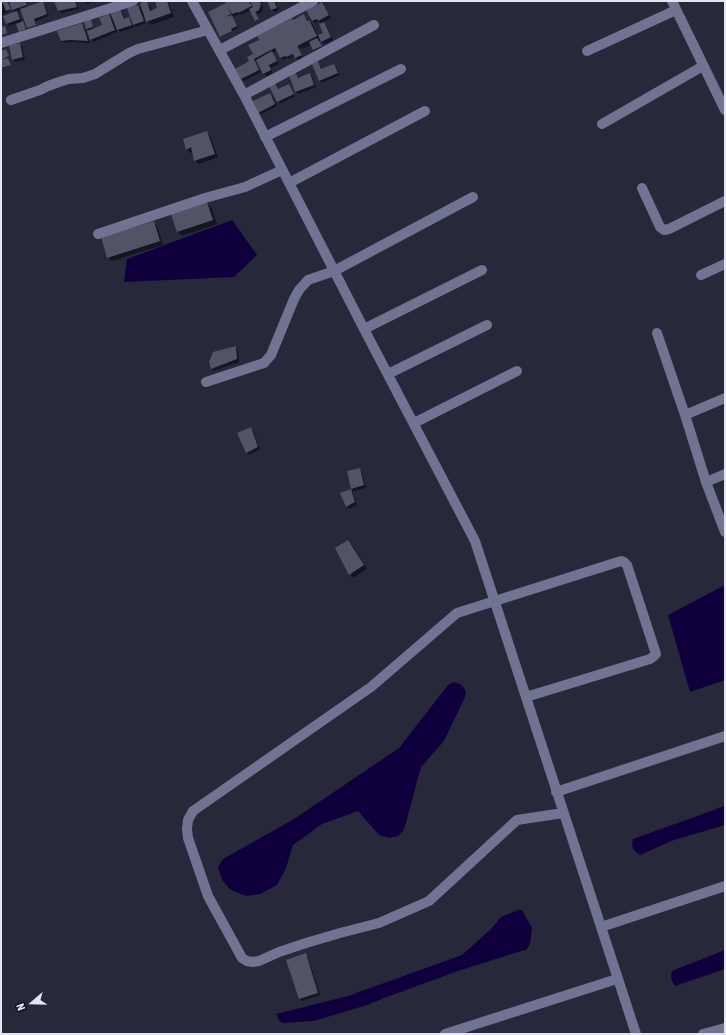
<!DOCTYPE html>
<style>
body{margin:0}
#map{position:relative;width:726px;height:1035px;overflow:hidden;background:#272839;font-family:"Asap Condensed",sans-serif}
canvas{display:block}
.frame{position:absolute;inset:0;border:2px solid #e5e6f2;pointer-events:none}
.north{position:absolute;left:12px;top:983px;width:40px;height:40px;-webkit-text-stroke:3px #111119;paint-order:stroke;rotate:250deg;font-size:11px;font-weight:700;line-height:16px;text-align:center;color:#e5e6f2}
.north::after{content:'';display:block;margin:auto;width:14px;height:18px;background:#e5e6f2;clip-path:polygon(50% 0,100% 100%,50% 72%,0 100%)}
</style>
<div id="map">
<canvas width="726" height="1035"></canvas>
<div class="frame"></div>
<div class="north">N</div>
</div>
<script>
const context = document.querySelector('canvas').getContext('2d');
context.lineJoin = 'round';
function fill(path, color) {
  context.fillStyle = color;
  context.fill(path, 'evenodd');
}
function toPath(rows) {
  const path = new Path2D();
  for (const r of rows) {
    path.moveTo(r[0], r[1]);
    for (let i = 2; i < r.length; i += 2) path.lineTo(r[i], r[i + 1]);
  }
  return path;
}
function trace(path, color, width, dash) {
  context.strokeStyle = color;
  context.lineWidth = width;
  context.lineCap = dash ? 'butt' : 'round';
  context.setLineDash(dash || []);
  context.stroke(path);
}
fill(toPath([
 [232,220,257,255,234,277,124,282,127,259],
 [725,585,725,680,690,692,668,615],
 [454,682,460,684,463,687,466,691,465,697,444,741,421,767,404,830,398,836,389,838,379,835,358,811,322,824,293,845,286,868,277,885,260,894,246,896,231,890,222,880,218,867,223,859,294,819,399,748,448,685],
 [725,806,725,825,674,840,640,855,636,852,633,849,632,843,633,839],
 [518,910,522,910,532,928,530,944,526,950,521,951,458,971,384,998,367,1005,314,1021,282,1023,279,1020,276,1014,348,996,462,955,491,929,501,917],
 [725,950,725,969,675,986,672,981,671,976,672,971]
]), '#0f003d');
fill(toPath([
 [1,1,2,2,7,1,11,10,1,16],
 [10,1,26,1,28,8,42,3,45,5,49,16,36,21,36,24,28,27,22,10,17,12,19,14,26,30,21,32,17,23,10,26,7,24,16,12,13,10],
 [55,1,76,1,79,9,61,13,59,11],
 [85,1,96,1,87,4],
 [156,1,168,1,174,17,151,25,145,19,146,23,136,27,132,22,134,27,120,32,115,27,117,32,93,42,91,39,89,31,87,29,85,23,91,22,94,29,103,26,109,15,114,21,120,10,122,12,125,20,129,18,133,23,138,6,143,11,146,2,150,6,152,11,159,9],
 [226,1,266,1,261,4,263,7,262,12,258,14,254,9,259,20,257,21,256,20,251,10,241,15,240,14,233,17,238,28,222,37,210,13,228,4],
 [268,1,275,1,279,10,275,12,272,10],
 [322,3,324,5,331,18,323,22,326,25,333,40,324,44,321,40,319,41,322,47,315,50,311,45,302,49,297,45,303,57,298,60,295,56,289,59,288,58,283,60,281,58,277,50,272,53,279,64,270,68,273,73,267,76,264,74,257,61,255,62,261,72,244,81,242,79,261,40,292,19,294,21,304,16,313,25,318,36,324,34,322,24,319,21,315,23,312,21,307,10],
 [81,24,84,27,90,43,73,42,64,43,61,41],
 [19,44,22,46,25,60,16,62,13,59],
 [7,51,9,57,7,58,9,60,11,65,1,69,1,70,1,61,2,61,1,52],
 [318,62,320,65,322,70,333,65,336,67,339,75,322,83,320,81,313,64],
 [296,74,299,78,310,74,312,76,316,87,299,94,296,92,290,76],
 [275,84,279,90,289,85,291,88,295,96,280,104,278,101],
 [270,94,272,96,277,106,261,114,259,112],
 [206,132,210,136,218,157,199,164,195,160,193,152,191,153,187,150,184,139],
 [207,203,211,207,217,224,182,236,178,232,172,215],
 [153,222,157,226,163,245,112,261,108,257],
 [236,347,238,350,239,362,214,371,212,369,210,362],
 [251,428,253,431,260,449,249,455,247,452],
 [360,469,362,472,366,488,354,491,353,490,353,493,357,505,349,509,347,506,342,494,352,490,348,472],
 [348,541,352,545,367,569,353,578,350,574],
 [305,954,308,957,320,995,302,1001,300,999,287,960]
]), '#0007');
fill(toPath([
 [2,1,7,1,11,9,6,11],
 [9,1,25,1,27,5,12,10],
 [43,1,47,14,34,19,36,25,27,28,20,9],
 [54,1,75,1,77,7,58,11],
 [147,1,150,11,157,8,155,1,167,1,171,13,146,22,140,3],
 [225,1,249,1,252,6,238,13,237,12,232,14,227,6,231,14,225,17,232,15,237,26,231,29,232,31,220,37,208,12,226,3],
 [250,1,259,1,261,4,259,10,255,12,259,19,255,21,249,9,253,7],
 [267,1,274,1,277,8,271,10],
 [322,2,329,15,318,21,317,19,312,21,306,10],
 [138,5,144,21,133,25,127,8],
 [120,9,124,19,129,17,132,25,117,30,110,12],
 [17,11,20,19,6,24,3,16],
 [109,14,115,30,90,40,87,31,102,25,99,18],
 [304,14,307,21,309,20,317,36,297,46,302,55,295,58,293,54,286,57,285,56,280,58,275,48,254,59,259,70,241,79,235,69,249,61,247,57,253,54,248,45,259,40,257,36,292,18,293,20],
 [91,19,93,27,86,29,84,22],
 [23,21,26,29,19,32,16,24],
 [324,22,331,37,321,42,318,35,323,33,319,24],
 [82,23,88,41,70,40,61,41,57,31],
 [5,26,7,33,1,35,1,27],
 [317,38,322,46,313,50,309,42],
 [20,43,23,57,12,60,9,45],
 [6,49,9,56,1,60,1,51],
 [272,51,277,61,269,65,271,70,263,74,256,60],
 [8,58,11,65,1,68,1,60],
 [318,61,321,69,334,64,338,73,319,81,312,64],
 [296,73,298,78,310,73,314,85,295,92,289,75],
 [275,83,278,89,289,84,294,94,277,102,269,86],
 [270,93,275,104,258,113,253,101],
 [207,131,215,154,194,161,191,147,186,150,183,139],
 [207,202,213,220,177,232,171,214],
 [154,221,160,241,107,258,101,237],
 [236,346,237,359,211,369,209,362,213,352],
 [251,427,258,447,246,453,237,433],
 [360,468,364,485,351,489,347,471],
 [351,489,355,502,346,507,340,493],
 [348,540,364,565,349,575,335,548],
 [306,953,318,993,299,999,286,960]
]), '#525367');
trace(toPath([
 [192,1,244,95,364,329,475,541,636,1034],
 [672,1,725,110],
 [1,43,133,1],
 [220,50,313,1],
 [587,51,676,10],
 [244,95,374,25],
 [11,100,40,90,48,86,59,82,69,79,83,78,95,74,129,53,138,49,208,30],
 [602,124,703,66],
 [265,137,401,69],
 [289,183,425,111],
 [642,188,660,227,664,230,669,229,725,201],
 [98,234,205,198,245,187,282,170],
 [701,275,725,264],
 [364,329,482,270],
 [657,333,685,415,706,482,725,532],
 [388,374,487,325],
 [206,382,264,363,271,355,294,299,299,290,308,280,334,271,473,197],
 [685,415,725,398],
 [414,423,517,371],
 [706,482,725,474],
 [526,697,650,659,654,656,656,654,627,565,624,562,621,561,457,613,371,687,193,811,188,820,187,829,188,838,208,896,242,958,247,961,253,962,259,961,279,952,306,943,340,933,379,923,429,901,517,820,563,813],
 [556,792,725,736],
 [601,927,725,886],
 [445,1034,617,979],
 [703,1034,725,1028]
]), '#717393', 10);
</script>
